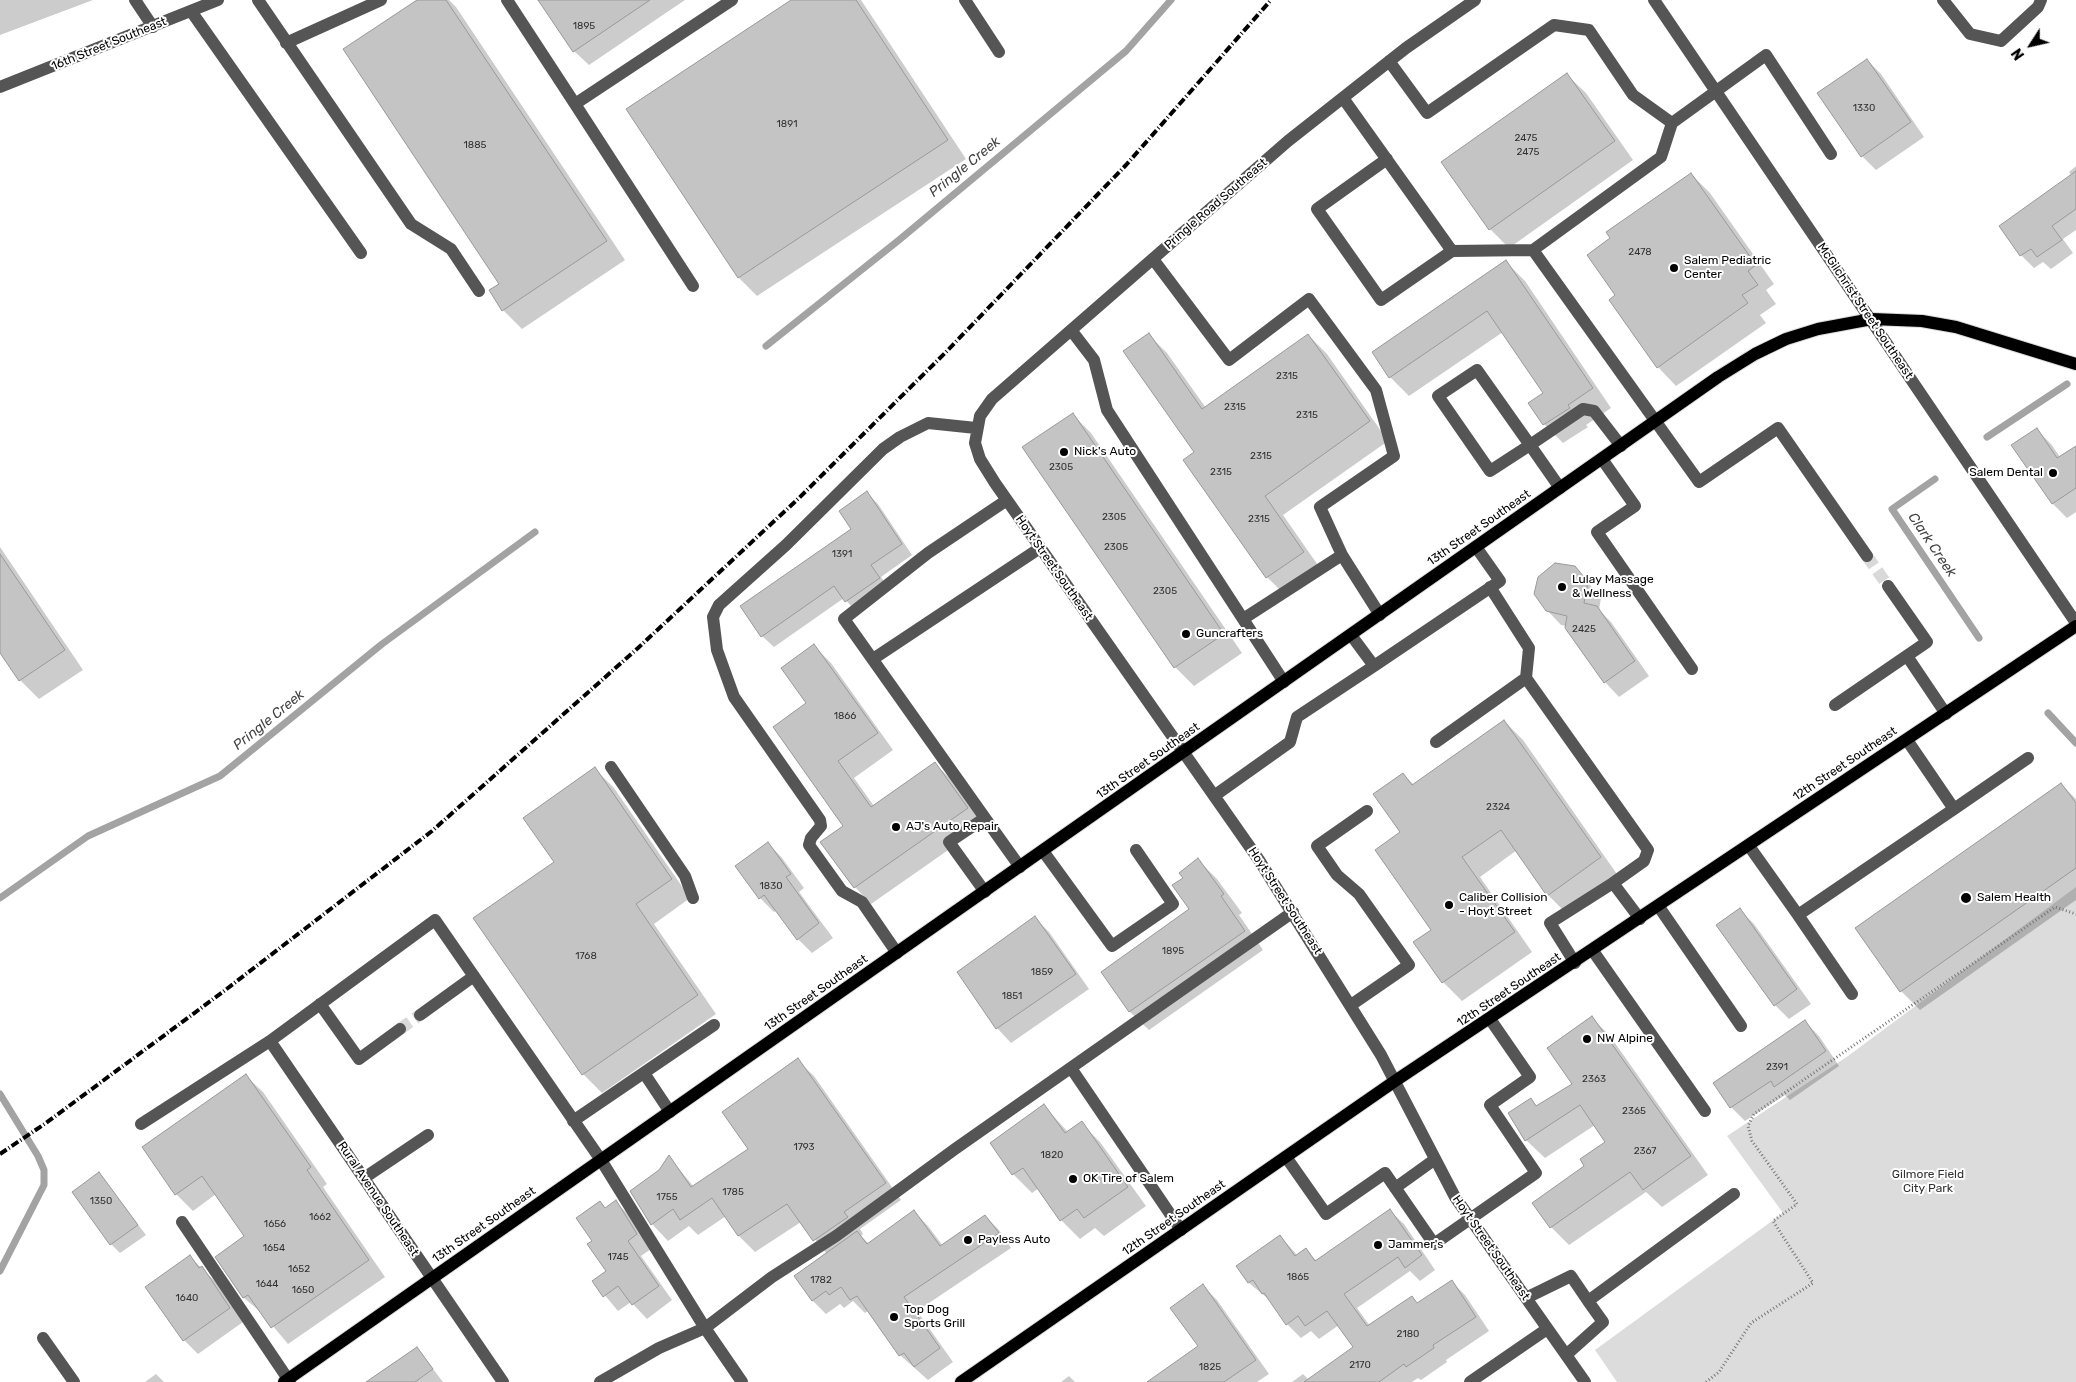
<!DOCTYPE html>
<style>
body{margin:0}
#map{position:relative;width:2076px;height:1382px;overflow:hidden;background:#fff;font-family:Rubik,sans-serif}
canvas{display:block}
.north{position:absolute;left:2006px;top:20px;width:50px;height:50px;-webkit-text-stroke:4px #fff;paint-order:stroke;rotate:235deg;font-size:14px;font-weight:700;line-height:20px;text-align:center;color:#000}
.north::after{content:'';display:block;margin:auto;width:18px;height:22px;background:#000;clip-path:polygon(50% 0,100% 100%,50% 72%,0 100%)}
</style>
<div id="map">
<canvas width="2076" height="1382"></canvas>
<div class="north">N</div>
</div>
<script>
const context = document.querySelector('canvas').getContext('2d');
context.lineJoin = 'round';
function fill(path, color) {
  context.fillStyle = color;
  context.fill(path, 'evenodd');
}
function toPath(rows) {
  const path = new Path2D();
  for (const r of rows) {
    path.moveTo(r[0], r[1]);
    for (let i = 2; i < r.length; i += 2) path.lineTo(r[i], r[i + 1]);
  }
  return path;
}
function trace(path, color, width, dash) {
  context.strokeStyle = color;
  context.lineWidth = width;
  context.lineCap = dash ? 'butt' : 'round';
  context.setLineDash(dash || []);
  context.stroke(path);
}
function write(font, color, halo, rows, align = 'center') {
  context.font = font + ' Rubik,sans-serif';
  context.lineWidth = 4;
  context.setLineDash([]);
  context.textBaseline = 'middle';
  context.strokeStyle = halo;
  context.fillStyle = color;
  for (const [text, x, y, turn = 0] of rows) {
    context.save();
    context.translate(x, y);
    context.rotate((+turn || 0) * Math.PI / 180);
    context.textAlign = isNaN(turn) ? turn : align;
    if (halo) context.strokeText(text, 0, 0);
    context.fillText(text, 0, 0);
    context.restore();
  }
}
fill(toPath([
 [2076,887,2076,1382,1617,1382,1595,1350,1783,1213,1727,1136,1848,1056]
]), '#dcdcdc');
fill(toPath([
 [0,0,93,0,0,35],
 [420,0,449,0,456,7,625,260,522,329,503,310,501,284],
 [540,0,685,0,589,65,574,51],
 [793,0,861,0,966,159,757,296,738,277],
 [1867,60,1881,74,1924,137,1876,170,1862,156],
 [1567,75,1586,93,1633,160,1509,248,1490,229],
 [2076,166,2076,230,2063,239,2073,253,2051,269,2043,262,2034,268,2021,255,2072,176,2069,172],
 [1691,174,1710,193,1774,284,1766,290,1776,304,1760,315,1766,323,1676,386,1658,367],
 [1506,262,1525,281,1611,408,1586,425,1588,427,1563,443,1544,424,1544,393,1503,332,1409,396,1390,377],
 [1149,335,1167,353,1206,408,1308,335,1327,354,1388,441,1283,515,1322,571,1286,596,1267,577,1185,461,1196,453],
 [1073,415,1091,433,1242,653,1194,686,1175,667,1024,448],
 [2037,430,2051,444,2060,457,2076,447,2076,512,2067,518,2053,504,2013,445],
 [867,493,878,504,912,555,881,577,890,590,857,613,844,598,774,647,762,636,741,606,853,529],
 [0,547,83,670,39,699,20,680,0,651],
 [1575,567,1601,598,1599,610,1611,622,1649,676,1619,697,1605,682,1566,626,1561,625,1547,610],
 [814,646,831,663,893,750,854,778,874,806,935,764,952,780,984,825,871,904,855,887,845,827,808,704],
 [1504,721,1523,740,1619,877,1567,914,1548,895,1517,850,1480,877,1532,952,1462,1001,1443,982,1432,931,1402,832,1403,774,1414,785],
 [595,769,614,788,690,898,654,924,716,1014,602,1093,583,1074,475,918,556,863],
 [2061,784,2076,799,2076,900,1920,1010,1901,991],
 [768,843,782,858,804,888,799,892,833,938,812,953,798,939,777,910,774,912,760,898],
 [1198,860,1217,879,1242,913,1239,915,1263,950,1149,1030,1130,1012,1102,972,1191,909,1184,878],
 [1740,910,1754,924,1811,1004,1789,1019,1775,1005],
 [1035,918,1049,932,1089,989,1011,1043,997,1028],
 [1592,1018,1610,1036,1708,1175,1662,1207,1646,1192,1569,1245,1551,1227,1534,1203,1586,1166,1607,1142,1595,1125,1545,1158,1526,1140,1531,1100,1538,1107,1574,1084],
 [1805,1022,1819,1036,1839,1066,1790,1100,1785,1095,1745,1121,1731,1107,1715,1083],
 [797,1060,814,1076,901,1200,860,1229,863,1234,861,1236,869,1244,914,1212,928,1226,943,1246,985,1216,999,1230,1011,1248,917,1311,953,1362,928,1380,900,1355,868,1311,865,1313,853,1301,844,1308,840,1304,826,1314,813,1301,796,1277,826,1253,801,1222,755,1252,739,1236,726,1216,698,1235,689,1226,668,1241,652,1224,660,1171,669,1157,694,1187,750,1149],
 [246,1076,263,1092,327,1184,323,1187,385,1277,288,1344,262,1313,244,1298,217,1257,246,1237,216,1194,193,1211,176,1194],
 [1044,1106,1068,1132,1081,1123,1100,1142,1146,1206,1104,1236,1095,1228,1080,1239,1061,1220,1039,1188,1032,1193,1013,1174,992,1143],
 [99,1174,146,1235,120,1253,111,1244],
 [616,1202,630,1216,651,1249,641,1256,672,1300,647,1319,631,1302,618,1311,593,1281,608,1271,593,1241,600,1203,606,1209],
 [1390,1211,1404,1224,1435,1270,1420,1281,1410,1271,1357,1308,1370,1326,1418,1304,1452,1282,1465,1295,1489,1331,1446,1360,1447,1362,1421,1380,1418,1378,1412,1382,1292,1382,1303,1374,1309,1380,1355,1347,1339,1325,1319,1339,1311,1331,1301,1338,1287,1324,1272,1302,1249,1283,1238,1266,1280,1236,1298,1256,1305,1250,1317,1261],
 [190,1257,216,1282,243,1322,198,1354,184,1340],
 [1203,1286,1217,1300,1269,1374,1257,1382,1161,1382,1199,1347],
 [417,1348,443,1382,385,1382],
 [156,1374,164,1382,145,1382],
 [1069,1376,1075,1382,1061,1382]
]), '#0003');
trace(toPath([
 [766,346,899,240,1126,51,1171,0],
 [1987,437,2067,384],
 [1935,479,1892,509,1979,638],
 [2048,713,2076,743],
 [0,898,88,836,220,776,382,644,535,532],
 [0,1094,38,1156,44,1170,44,1185,0,1271]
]), '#a3a3a3', 7);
const building = toPath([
 [417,0,446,0,607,241,502,311,489,290,499,284,343,49,417,0],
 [538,0,650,0,573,52,538,0],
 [791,0,856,0,948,140,738,278,626,109,791,0],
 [1867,59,1911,122,1861,157,1817,93,1867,59],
 [1567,73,1615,141,1489,230,1441,162,1567,73],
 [2076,171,2076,209,2052,226,2062,240,2037,257,2031,249,2020,256,1999,226,2076,171],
 [1691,173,1756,265,1748,271,1758,285,1742,295,1748,303,1657,368,1609,300,1615,295,1587,255,1610,238,1606,232,1691,173],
 [1506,260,1593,388,1568,405,1570,408,1543,425,1528,403,1543,393,1487,311,1389,378,1372,352,1506,260],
 [1149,333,1202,409,1308,334,1370,421,1265,496,1304,552,1266,578,1183,460,1194,452,1123,351,1149,333],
 [1073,413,1224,634,1174,668,1022,447,1073,413],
 [2037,428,2057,458,2076,446,2076,488,2052,504,2011,445,2037,428],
 [867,491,902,544,871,565,880,578,845,602,834,586,761,637,740,606,851,529,839,511,867,491],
 [0,554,65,650,19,681,0,653,0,554],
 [1555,563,1575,566,1588,582,1584,603,1597,606,1635,661,1604,683,1565,628,1567,616,1546,611,1534,594,1538,577,1555,563],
 [814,644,878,733,838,761,871,807,935,762,968,808,854,888,820,842,843,826,773,727,806,703,781,668,814,644],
 [1504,720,1601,857,1547,896,1501,830,1462,857,1515,932,1442,983,1413,942,1431,930,1375,850,1400,832,1373,794,1403,773,1412,785,1504,720],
 [595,767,672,879,636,904,698,995,582,1075,473,918,554,862,523,818,595,767],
 [2061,783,2076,803,2076,868,1900,992,1855,928,2061,783],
 [768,842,791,874,786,877,819,923,797,940,764,895,759,899,735,866,768,842],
 [1198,858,1224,894,1221,896,1245,931,1129,1012,1101,972,1189,909,1172,885,1183,878,1179,873,1198,858],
 [1740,908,1797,989,1774,1006,1716,925,1740,908],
 [1035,916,1076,974,996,1029,957,972,1035,916],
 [1592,1016,1691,1156,1643,1190,1630,1172,1550,1228,1532,1203,1584,1166,1580,1159,1605,1142,1580,1105,1525,1141,1508,1113,1531,1098,1536,1106,1572,1084,1547,1048,1592,1016],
 [1805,1020,1826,1051,1774,1087,1771,1081,1730,1108,1713,1083,1805,1020],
 [798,1058,886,1183,844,1212,848,1217,813,1241,787,1204,738,1236,712,1198,680,1220,673,1209,651,1225,630,1191,659,1170,669,1155,691,1187,748,1149,722,1112,798,1058],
 [246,1074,311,1167,307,1170,369,1260,271,1328,248,1295,243,1298,215,1257,244,1236,202,1176,175,1195,142,1147,246,1074],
 [1044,1104,1065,1133,1082,1121,1128,1187,1084,1218,1077,1209,1060,1221,1023,1168,1012,1175,990,1143,1044,1104],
 [99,1172,138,1225,110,1245,72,1192,99,1172],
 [616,1200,637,1234,628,1241,659,1286,632,1305,618,1286,603,1297,592,1281,606,1271,587,1244,592,1241,576,1218,600,1201,605,1208,616,1200],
 [1390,1209,1422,1255,1405,1268,1398,1257,1344,1294,1367,1326,1412,1296,1417,1303,1452,1280,1476,1317,1433,1345,1434,1348,1406,1367,1404,1364,1379,1382,1304,1382,1353,1347,1327,1311,1305,1326,1298,1316,1286,1325,1264,1293,1262,1294,1253,1280,1248,1283,1236,1266,1280,1235,1295,1256,1306,1248,1315,1261,1390,1209],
 [914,1210,940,1246,985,1215,999,1233,904,1297,940,1348,914,1367,904,1353,899,1356,857,1296,850,1300,841,1287,829,1295,826,1291,812,1301,794,1276,857,1231,867,1244,914,1210],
 [190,1255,199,1268,202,1266,230,1308,183,1341,145,1287,190,1255],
 [1203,1284,1256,1360,1224,1382,1147,1382,1198,1346,1170,1308,1203,1284],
 [417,1347,433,1369,415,1382,366,1382,417,1347]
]);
fill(building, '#c4c4c4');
trace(building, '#999', 1);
trace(toPath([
 [1867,556,1888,586],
 [400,1029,420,1015]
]), '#d9d9d9', 12, [12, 6]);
const major = toPath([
 [284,1382,1718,377,1755,354,1786,339,1818,329,1872,319,1922,321,1956,327,2076,364],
 [961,1382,1395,1081,2076,626]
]);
trace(major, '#dbdbdb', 14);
trace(toPath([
 [1706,1382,1719,1372,1751,1323,1813,1283,1773,1221,1797,1204,1752,1141,1748,1126,1754,1114,2055,907,2076,914]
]), '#777', 3, [1, 2.5]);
trace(toPath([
 [135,0,153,27],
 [258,0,411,224,451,249,479,291],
 [507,0,575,104,732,0],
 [965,0,999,52],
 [1475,0,1406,48,1288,141,992,399,980,416,975,443,980,459,995,483,1259,860,1381,1055,1455,1197,1585,1382],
 [1654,0,2076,623],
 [1943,0,1970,34,2001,41,2038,7,2041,0],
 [191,11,361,253],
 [286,43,381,0],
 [1389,61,1427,113,1554,25,1589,30,1633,95,1672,123,1766,55,1831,154],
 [0,87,218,0],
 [1343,98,1452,251],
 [575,104,693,286],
 [1672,123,1661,157,1533,250,1699,482,1778,428,1867,556],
 [1387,159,1317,209,1381,300,1452,251,1533,250],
 [1153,259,1229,360,1309,299,1376,390,1394,456,1320,507,1342,555],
 [1071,330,1094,360,1107,410,1284,682],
 [1602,459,1635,506,1597,532,1692,669],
 [1560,488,1530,445,1477,370,1438,396,1490,471,1530,445,1583,409,1594,411,1621,446],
 [1243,619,1342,555,1380,615],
 [1907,656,1946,714],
 [873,659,1040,548],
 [1374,666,1500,581,1476,547],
 [1526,678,1648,850,1644,861,1613,883],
 [1835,705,1927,642,1888,586],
 [1436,742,1526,678,1529,648,1490,587],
 [611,767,685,876,693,898],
 [1214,796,1290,742,1297,717,1374,666,1351,635],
 [1954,809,2028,758],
 [985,818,844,619,928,553,1007,500],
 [1749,846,1798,915,1954,809,1907,740],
 [1043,851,1112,946,1173,904,1136,850],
 [985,892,949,842,985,818,1020,867],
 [1659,907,1741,1026],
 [1798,915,1852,994],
 [1593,951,1705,1111],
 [897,953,862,902,842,891,809,845,811,838,821,826,820,820,734,697,717,650,713,617,719,605,786,545,883,449,900,437,928,423,976,428],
 [1575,963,1550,923,1613,883,1640,919],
 [320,1004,359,1059,400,1029],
 [1351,1005,1409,965,1359,894,1337,875,1317,846,1367,811],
 [420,1015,474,976],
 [270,1041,503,1382],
 [1071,1068,1181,1230],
 [644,1073,670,1112],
 [573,1121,714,1025],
 [141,1124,270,1041,435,920,601,1160,705,1328,742,1382],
 [1286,1157,1326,1214,1385,1173,1434,1244,1536,1173,1490,1105,1530,1077,1490,1019],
 [364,1178,428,1135],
 [1395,1188,1434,1160],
 [182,1222,290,1382],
 [1526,1298,1571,1276,1588,1301,1603,1322,1566,1355],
 [1588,1301,1734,1194],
 [43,1338,74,1382],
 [600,1382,659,1348,705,1328,772,1277,836,1236,955,1149,1293,912],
 [1470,1382,1547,1329]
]), '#555', 12);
trace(major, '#000', 12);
trace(toPath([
 [0,1154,46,1123,224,991,432,831,638,648,799,498,945,353,1126,165,1271,0]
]), '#000', 4, [8, 2.5, 1, 2.5]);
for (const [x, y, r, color] of [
 [1674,268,5,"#000"],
 [1064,452,5,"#000"],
 [2053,473,5,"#000"],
 [1562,587,5,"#000"],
 [1186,634,5,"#000"],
 [896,827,5,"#000"],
 [1966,898,6,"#000"],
 [1449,905,5,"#000"],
 [1587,1039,5,"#000"],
 [1073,1179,5,"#000"],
 [968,1240,5,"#000"],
 [1378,1245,5,"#000"],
 [894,1317,5,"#000"]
]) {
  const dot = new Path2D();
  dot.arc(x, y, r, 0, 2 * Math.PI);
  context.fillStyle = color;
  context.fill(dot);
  trace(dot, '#fff', 2);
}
write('10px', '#313131', null, [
 ["1895",584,26],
 ["1330",1864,108],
 ["1891",787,124],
 ["2475",1526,138],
 ["1885",475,145],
 ["2475",1528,152],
 ["2478",1640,252],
 ["2315",1287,376],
 ["2315",1235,407],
 ["2315",1307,415],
 ["2315",1261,456],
 ["2305",1061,467],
 ["2315",1221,472],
 ["2305",1114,517],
 ["2315",1259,519],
 ["2305",1116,547],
 ["1391",842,554],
 ["2305",1165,591],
 ["2425",1584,629],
 ["1866",845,716],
 ["2324",1498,807],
 ["1830",771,886],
 ["1895",1173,951],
 ["1768",586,956],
 ["1859",1042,972],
 ["1851",1012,996],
 ["2391",1777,1067],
 ["2363",1594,1079],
 ["2365",1634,1111],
 ["1793",804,1147],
 ["2367",1645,1151],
 ["1820",1052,1155],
 ["1785",733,1192],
 ["1755",667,1197],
 ["1350",101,1201],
 ["1662",320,1217],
 ["1656",275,1224],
 ["1654",274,1248],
 ["1745",618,1257],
 ["1652",299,1269],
 ["1865",1298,1277],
 ["1782",821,1280],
 ["1644",267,1284],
 ["1650",303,1290],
 ["1640",187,1298],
 ["2180",1408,1334],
 ["2170",1360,1365],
 ["1825",1210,1367]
]);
write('12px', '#000', '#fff', [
 ["16th Street Southeast",109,44,-22],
 ["Pringle Road Southeast",1216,204,-41],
 ["McGilchrist Street Southeast",1865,311,56],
 ["13th Street Southeast",1479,528,-35],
 ["Hoyt Street Southeast",1054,568,55],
 ["13th Street Southeast",1148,761,-35],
 ["12th Street Southeast",1845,764,-34],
 ["Hoyt Street Southeast",1285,901,57],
 ["12th Street Southeast",1509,990,-34],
 ["13th Street Southeast",816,993,-35],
 ["Rural Avenue Southeast",378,1199,56],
 ["12th Street Southeast",1174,1218,-35],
 ["13th Street Southeast",484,1225,-35],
 ["Hoyt Street Southeast",1491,1248,55]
]);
write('12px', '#000', '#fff', [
 ["Salem Pediatric",1684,261],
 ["Center",1684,275],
 ["Nick's Auto",1074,452],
 ["Salem Dental",2043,473,"right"],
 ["Lulay Massage",1572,580],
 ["& Wellness",1572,594],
 ["Guncrafters",1196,634],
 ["AJ's Auto Repair",906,827],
 ["Caliber Collision",1459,898],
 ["- Hoyt Street",1459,912],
 ["Salem Health",1977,898],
 ["NW Alpine",1597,1039],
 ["OK Tire of Salem",1083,1179],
 ["Payless Auto",978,1240],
 ["Jammer's",1388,1245],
 ["Top Dog",904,1310],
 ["Sports Grill",904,1324]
], 'left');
write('12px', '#333', '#fff', [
 ["Gilmore Field",1928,1175],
 ["City Park",1928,1189]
]);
write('italic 14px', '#444', '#fff', [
 ["Pringle Creek",965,167,-39],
 ["Clark Creek",1932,545,56],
 ["Pringle Creek",269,720,-39]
]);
</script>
